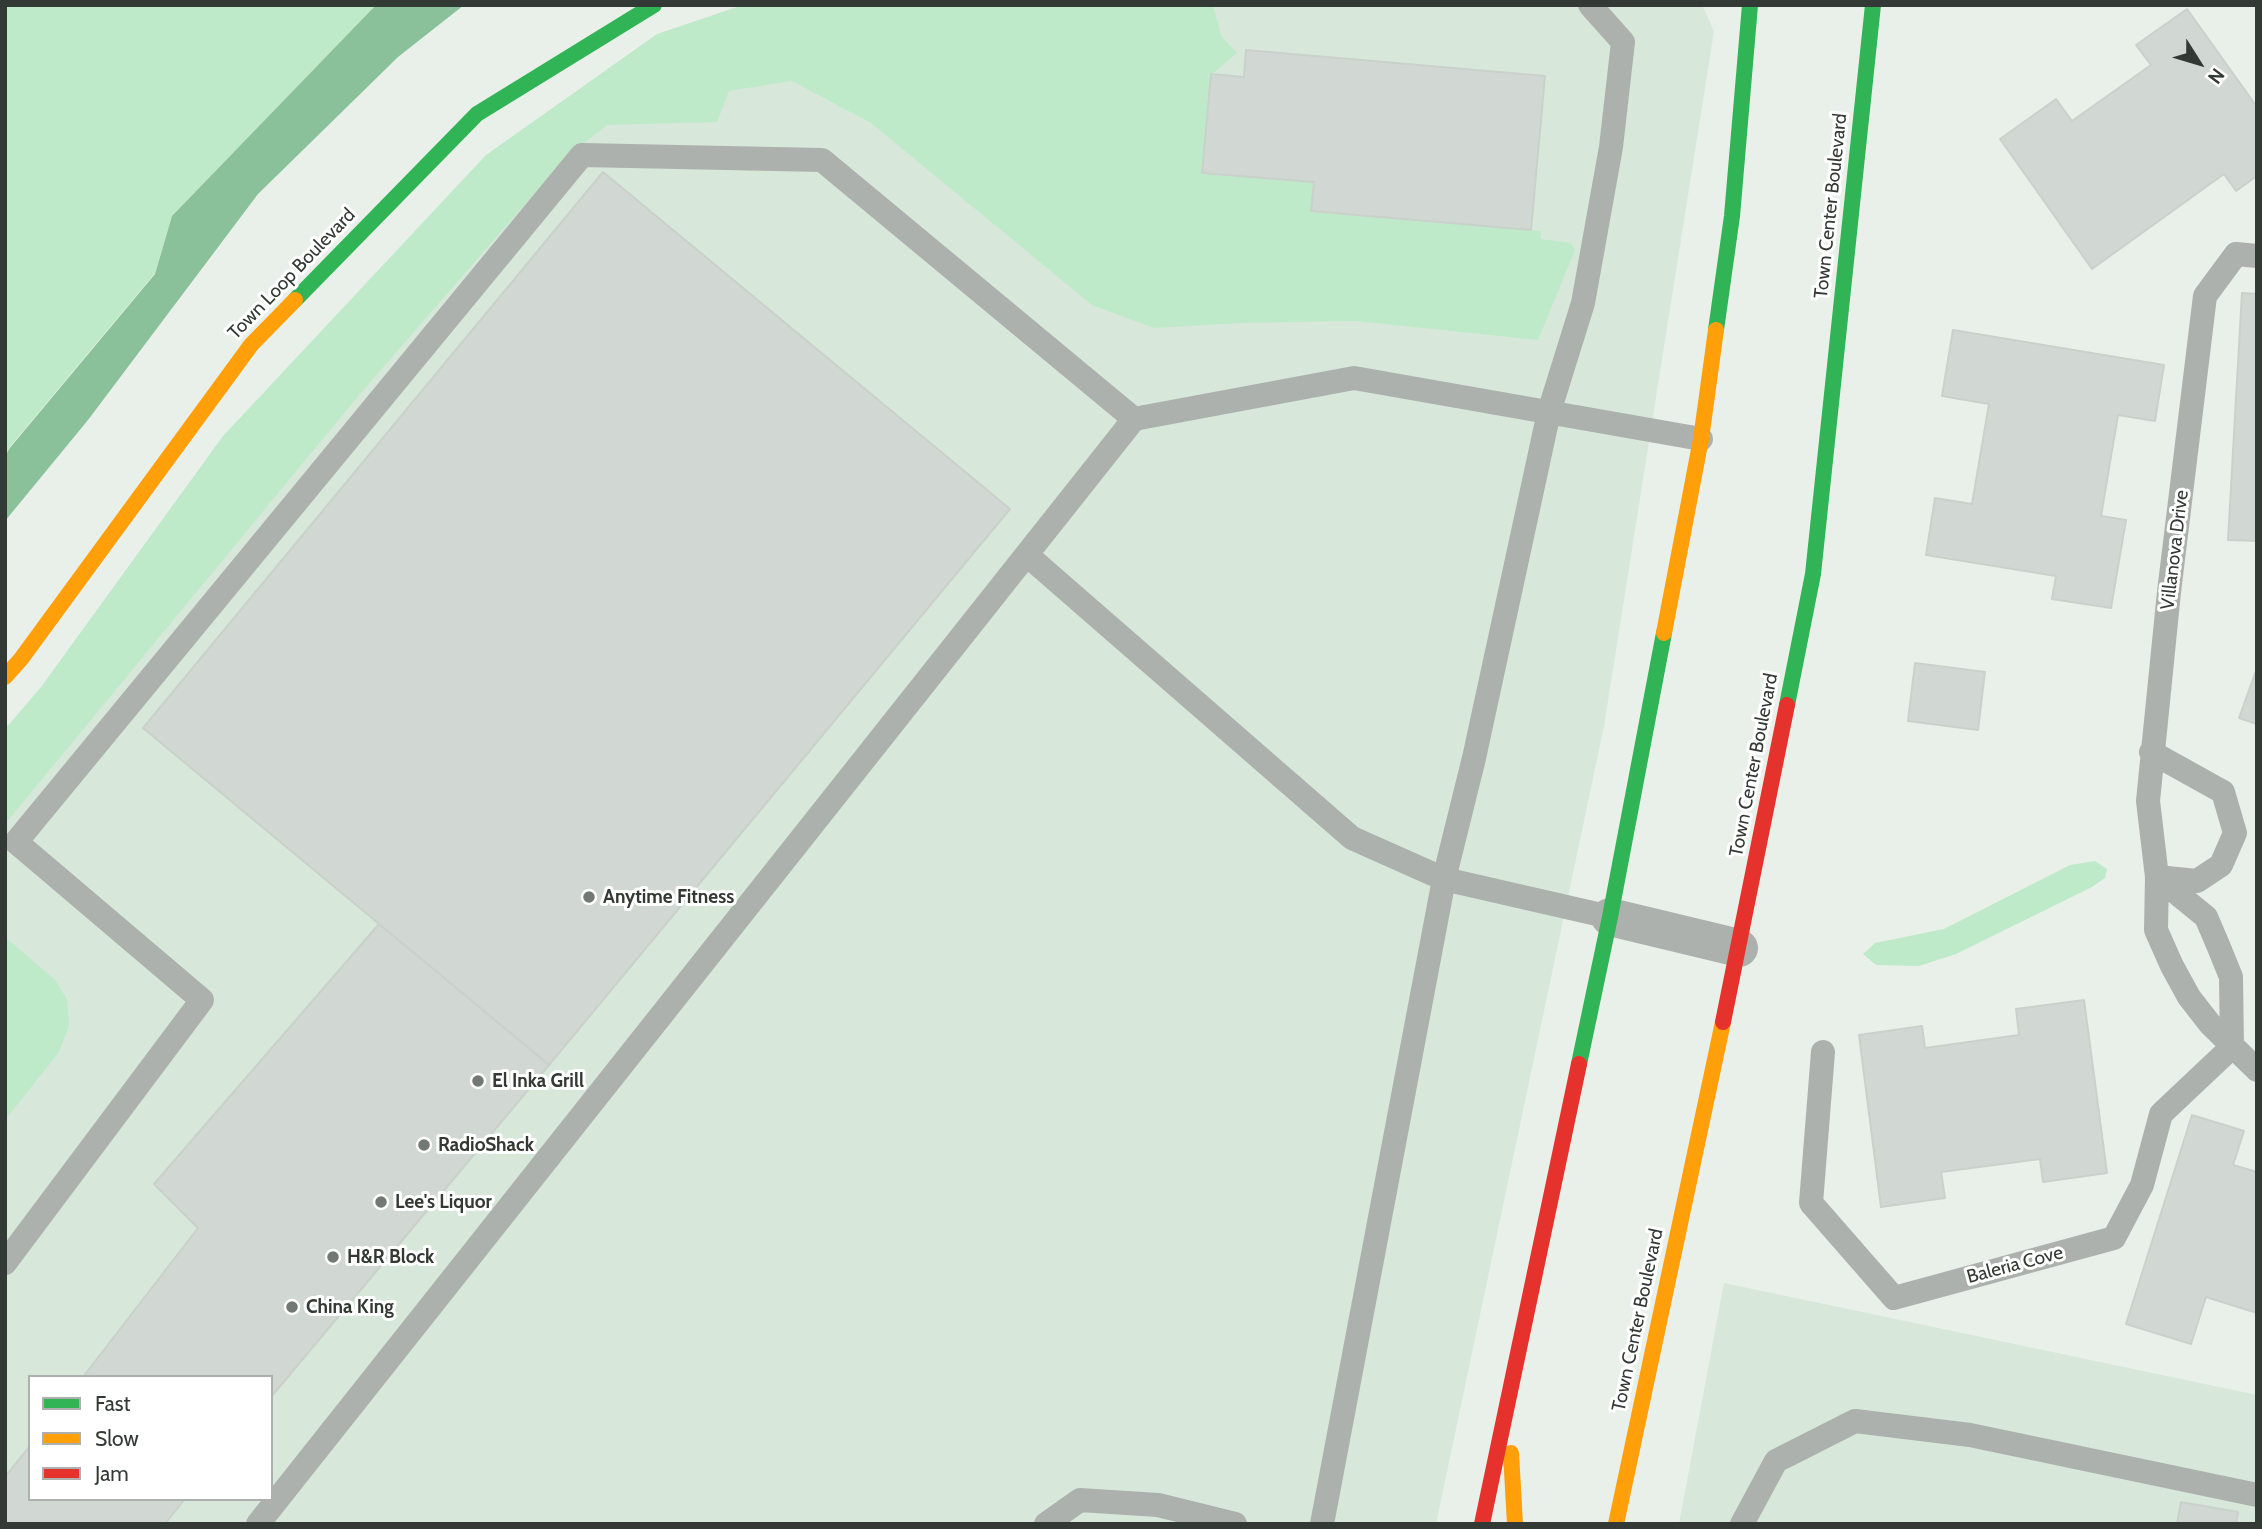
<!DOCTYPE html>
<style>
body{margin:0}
#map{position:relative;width:2262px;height:1529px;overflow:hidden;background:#e8f0e9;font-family:Cabin,sans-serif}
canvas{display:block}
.frame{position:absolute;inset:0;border:7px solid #333935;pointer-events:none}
.legend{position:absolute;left:28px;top:1375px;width:245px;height:126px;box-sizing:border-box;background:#fff;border:2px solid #adb0ae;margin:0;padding:9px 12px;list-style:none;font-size:21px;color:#333935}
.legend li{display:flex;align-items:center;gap:14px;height:35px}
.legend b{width:35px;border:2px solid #adb0ae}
.north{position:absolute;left:2164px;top:28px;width:70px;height:70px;-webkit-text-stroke:5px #fff;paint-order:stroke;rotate:127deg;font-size:19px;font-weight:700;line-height:28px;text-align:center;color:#333935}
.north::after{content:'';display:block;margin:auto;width:24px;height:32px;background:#333935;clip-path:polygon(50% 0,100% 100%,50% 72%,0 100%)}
</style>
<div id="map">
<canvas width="2262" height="1529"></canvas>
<div class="frame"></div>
<ul class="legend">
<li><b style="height:9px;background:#30b455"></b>Fast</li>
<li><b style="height:9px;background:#ff9f0a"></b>Slow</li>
<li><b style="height:9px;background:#e5322d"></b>Jam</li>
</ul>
<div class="north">N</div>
</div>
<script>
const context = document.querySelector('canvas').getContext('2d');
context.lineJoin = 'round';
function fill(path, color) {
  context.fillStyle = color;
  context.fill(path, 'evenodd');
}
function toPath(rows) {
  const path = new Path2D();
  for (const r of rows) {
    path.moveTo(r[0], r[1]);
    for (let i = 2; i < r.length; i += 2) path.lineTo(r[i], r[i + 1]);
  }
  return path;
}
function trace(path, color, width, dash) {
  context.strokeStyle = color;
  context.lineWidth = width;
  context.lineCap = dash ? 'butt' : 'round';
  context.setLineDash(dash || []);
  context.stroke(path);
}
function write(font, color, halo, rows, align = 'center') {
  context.font = font + ' Cabin,sans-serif';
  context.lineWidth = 6;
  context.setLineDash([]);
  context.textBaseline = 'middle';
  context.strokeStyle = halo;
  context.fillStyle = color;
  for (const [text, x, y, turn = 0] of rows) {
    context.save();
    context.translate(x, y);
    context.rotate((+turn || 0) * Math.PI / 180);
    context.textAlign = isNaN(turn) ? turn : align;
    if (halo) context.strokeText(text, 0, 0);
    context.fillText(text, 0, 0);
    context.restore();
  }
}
fill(toPath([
 [894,5,1702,5,1714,31,1604,726,1436,1524,5,1524,5,745,491,166],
 [30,1377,271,1377,271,1499,30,1499],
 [1724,1283,2257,1395,2257,1524,1679,1524]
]), '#d7e7da');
fill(toPath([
 [5,5,376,5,172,216,155,273,9,448,5,457],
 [743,5,1213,5,1222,37,1237,53,1211,75,1203,173,1314,182,1311,211,1541,231,1541,239,1571,243,1575,250,1538,340,1356,321,1242,323,1154,328,1092,305,871,123,792,81,729,91,717,122,607,125,566,157,359,395,5,824,5,729,41,687,223,436,486,155,657,34],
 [2095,861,2107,869,2105,878,2092,887,1956,954,1919,966,1876,965,1863,954,1875,943,1944,929,2070,865],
 [5,937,55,980,67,999,69,1026,59,1052,5,1120]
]), '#bfeaca');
fill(toPath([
 [376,5,464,5,398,57,258,194,88,420,5,521,5,457,9,449,155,274,172,216]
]), '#8ac09a');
const building = toPath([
 [2187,9,2257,107,2257,176,2236,191,2224,174,2092,269,2000,139,2056,99,2072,121,2151,65,2136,45,2187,9],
 [1246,50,1545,76,1531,230,1311,211,1314,182,1202,173,1211,74,1244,77,1246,50],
 [603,172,1010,509,549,1065,143,728,603,172],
 [2242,293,2257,294,2257,541,2228,540,2242,293],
 [1953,330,2164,365,2155,421,2118,415,2101,516,2126,520,2111,608,2052,599,2056,576,1926,555,1935,498,1972,504,1989,404,1942,396,1953,330],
 [1915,663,1985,672,1978,730,1908,721,1915,663],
 [2257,668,2257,724,2239,718,2257,668],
 [379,924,549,1065,271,1397,271,1377,83,1377,198,1228,154,1184,379,924],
 [2084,1000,2107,1173,2043,1182,2040,1159,1941,1172,1945,1198,1881,1207,1859,1035,1922,1026,1925,1048,2019,1035,2016,1009,2084,1000],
 [2192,1115,2244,1131,2233,1165,2257,1172,2257,1313,2206,1297,2191,1344,2126,1324,2192,1115],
 [30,1446,30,1499,185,1499,165,1524,5,1524,5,1477,30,1446],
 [2181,1502,2238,1512,2236,1524,2177,1524,2181,1502]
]);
fill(building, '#d1d8d3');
trace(building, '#cad1cb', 2);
trace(toPath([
 [2257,256,2236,254,2205,296,2169,592,2148,801,2157,877,2156,930,2172,966,2189,997,2210,1024,2257,1070],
 [1027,555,1352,838,1444,879,1610,917],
 [2151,752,2223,792,2235,833,2221,865,2197,881,2157,877],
 [1823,1052,1811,1203,1894,1298,2114,1238,2142,1185,2161,1114,2232,1047,2231,977,2218,945,2206,917,2157,877],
 [5,1263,202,1000,16,842,582,155,822,160,1134,419],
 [258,1524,1134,419,1354,378,1701,439],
 [1046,1524,1080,1500,1158,1505,1235,1524],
 [1322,1524,1444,879,1474,758,1549,412,1583,303,1611,147,1623,42,1590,5],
 [1742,1524,1776,1461,1855,1421,1970,1435,2257,1495]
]), '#adb1ae', 24);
trace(toPath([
 [1610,917,1739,948]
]), '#adb1ae', 38);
trace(toPath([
 [295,300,477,114,654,5],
 [1716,330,1732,216,1750,5],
 [1787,705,1813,574,1873,5],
 [1579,1064,1610,917,1664,633]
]), '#30b455', 16);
trace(toPath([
 [1664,633,1701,439,1716,330],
 [5,677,21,659,251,345,295,300],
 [1511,1453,1515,1524],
 [1616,1524,1723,1022]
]), '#ff9f0a', 16);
trace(toPath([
 [1723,1022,1787,705],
 [1482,1524,1579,1064]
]), '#e5322d', 16);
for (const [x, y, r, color] of [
 [589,897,7,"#727974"],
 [478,1081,7,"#727974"],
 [424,1145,7,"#727974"],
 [381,1202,7,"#727974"],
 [333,1257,7,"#727974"],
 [292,1307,7,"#727974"]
]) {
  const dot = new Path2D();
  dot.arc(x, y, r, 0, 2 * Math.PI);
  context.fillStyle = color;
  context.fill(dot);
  trace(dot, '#fff', 2.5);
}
write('19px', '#333935', '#fff', [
 ["Town Center Boulevard",1831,206,-84],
 ["Town Loop Boulevard",292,274,-46],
 ["Villanova Drive",2175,550,-83],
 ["Town Center Boulevard",1754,765,-79],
 ["Baleria Cove",2015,1265,-15],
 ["Town Center Boulevard",1638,1320,-78]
]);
write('bold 19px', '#333935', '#fff', [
 ["Anytime Fitness",603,897],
 ["El Inka Grill",492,1081],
 ["RadioShack",438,1145],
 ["Lee's Liquor",395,1202],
 ["H&R Block",347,1257],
 ["China King",306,1307]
], 'left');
</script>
